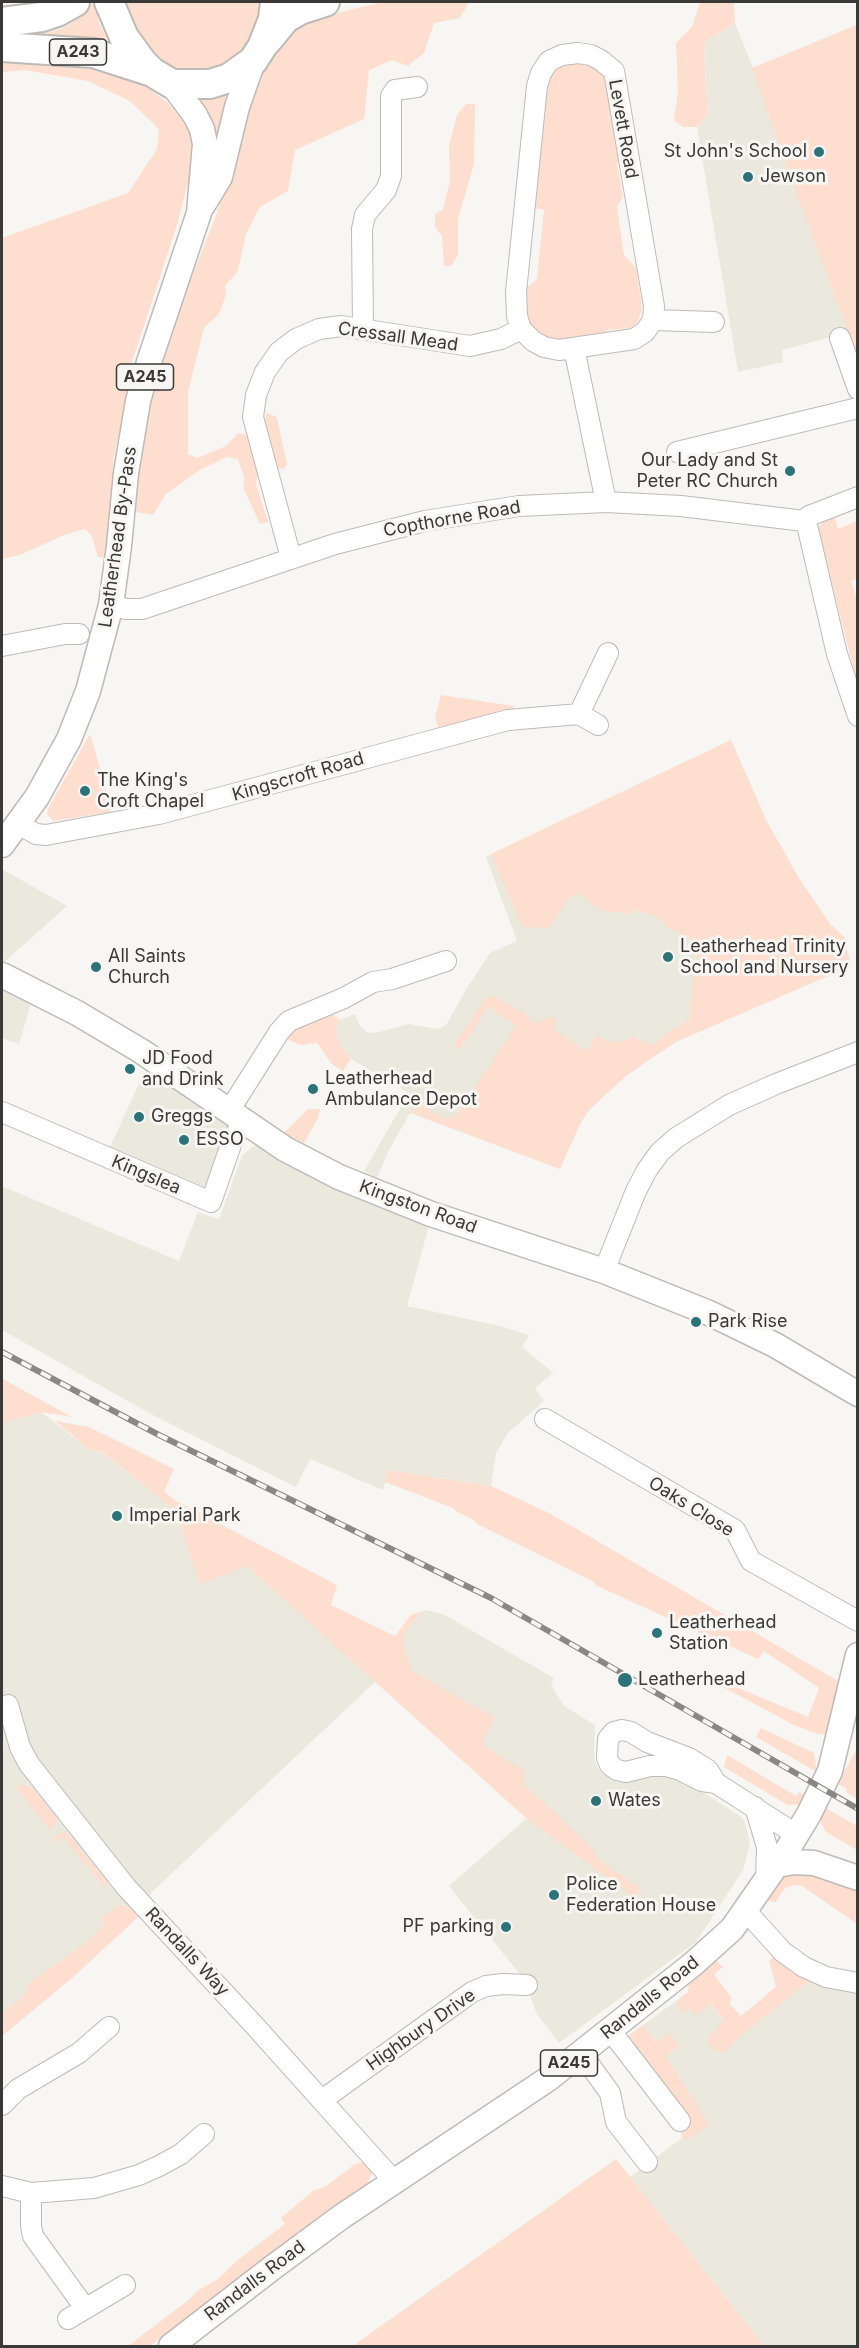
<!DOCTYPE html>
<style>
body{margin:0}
#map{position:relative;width:859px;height:2348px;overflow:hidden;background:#f7f6f2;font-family:Inter,sans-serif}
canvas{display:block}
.frame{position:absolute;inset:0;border:3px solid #393937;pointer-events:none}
</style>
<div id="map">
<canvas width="859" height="2348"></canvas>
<div class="frame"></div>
</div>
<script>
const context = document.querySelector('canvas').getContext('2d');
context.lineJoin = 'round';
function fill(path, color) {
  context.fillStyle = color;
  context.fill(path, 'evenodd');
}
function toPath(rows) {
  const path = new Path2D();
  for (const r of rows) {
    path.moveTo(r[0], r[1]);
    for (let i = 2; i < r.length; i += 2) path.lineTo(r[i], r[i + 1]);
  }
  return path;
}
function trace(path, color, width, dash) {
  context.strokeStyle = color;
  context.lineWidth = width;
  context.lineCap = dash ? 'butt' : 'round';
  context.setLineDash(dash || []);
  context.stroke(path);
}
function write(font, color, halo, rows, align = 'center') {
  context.font = font + ' Inter,sans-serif';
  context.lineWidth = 6;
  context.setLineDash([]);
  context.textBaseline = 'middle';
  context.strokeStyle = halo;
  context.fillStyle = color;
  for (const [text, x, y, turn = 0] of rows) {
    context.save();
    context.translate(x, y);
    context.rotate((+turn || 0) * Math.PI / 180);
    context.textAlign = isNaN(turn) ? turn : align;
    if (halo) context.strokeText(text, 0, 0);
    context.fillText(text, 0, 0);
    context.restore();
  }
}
fill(toPath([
 [735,23,753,68,857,25,857,354,849,332,782,350,783,362,738,372,697,127,708,114,704,54,706,41],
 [731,740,767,822,800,880,830,924,844,937,851,966,678,1041,653,1057,626,1076,589,1110,579,1126,560,1169,410,1113,388,1152,377,1178,364,1171,409,1093,351,1059,338,1042,335,1026,340,1020,355,1014,359,1025,367,1032,376,1033,409,1024,437,1029,446,1025,467,988,490,953,517,941,486,857],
 [2,869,67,906,2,964],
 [2,986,32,1000,19,1044,2,1038],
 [149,1067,230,1121,207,1188,110,1147,137,1088],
 [259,1141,430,1222,407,1306,500,1326,529,1335,522,1347,553,1373,535,1388,544,1401,508,1433,496,1453,491,1486,388,1470,383,1490,310,1459,296,1487,149,1413,2,1330,2,1186,179,1261,198,1212,219,1219,242,1156],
 [41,1412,90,1450,101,1452,247,1566,376,1680,411,1615,425,1610,443,1614,554,1678,551,1685,564,1706,595,1725,594,1757,597,1767,603,1774,617,1782,626,1783,655,1774,681,1778,740,1816,745,1822,750,1843,743,1870,696,1942,559,2043,537,2014,523,1978,449,1886,527,1818,376,1681,152,1892,138,1917,72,1978,2,2036,2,1423],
 [812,1979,857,1989,857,2346,764,2346,630,2177,682,2138,688,2139,666,2056,643,2025,697,1986,737,2039]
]), '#ebe8dd');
fill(toPath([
 [94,2,99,23,110,43,71,38,2,35,44,33,61,29,78,19],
 [118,2,265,2,246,51,210,73,172,70,150,55],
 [383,2,469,2,460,18,434,23,424,53,408,66,392,60,369,70,364,119,295,150,288,191,260,207,246,234,238,271,225,286,226,295,219,314,204,328,188,392,188,454,197,458,226,446,238,433,248,435,258,470,256,484,268,522,260,524,244,489,244,477,238,459,227,457,200,470,166,494,153,515,131,511,138,450,155,381,175,319,217,213,248,102,269,61,285,39,302,25,325,16],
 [700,2,734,2,735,23,706,41,704,54,708,114,697,127,683,127,674,120,678,92,676,43,692,27],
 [857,25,857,354,805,217,752,68],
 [2,59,85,64,142,83,169,104,188,128,195,156,177,225,130,368,134,372,114,455,106,558,98,557,91,534,84,529,64,535,20,555,2,559,2,238,128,193,157,149,159,129,130,101,88,81,25,70,2,72],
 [585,59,604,73,608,82,620,158,617,164,623,197,617,207,624,255,636,268,642,307,638,322,631,328,606,330,606,337,562,342,545,338,532,329,524,310,525,289,537,279,544,210,530,207,546,76,563,60],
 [227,92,214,169,213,130,208,113,199,98],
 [466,104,475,104,474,164,458,219,458,255,451,266,444,266,442,236,435,227,435,214,443,209,450,181,449,146,457,115],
 [267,413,277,417,287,465,283,469,274,467,263,425],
 [835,517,838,529,857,521,857,579,851,581,857,599,857,681,818,530,822,522],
 [441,695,514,706,513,714,439,729,435,717],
 [90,734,110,803,110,812,53,821,47,814,49,807],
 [731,740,767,822,800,880,830,924,844,937,851,966,678,1041,653,1057,626,1076,589,1110,579,1126,560,1169,410,1112,423,1106,443,1118,452,1118,459,1112,516,1025,488,1007,459,1051,455,1044,486,998,494,996,528,1016,532,1023,552,1017,556,1018,554,1029,586,1051,596,1036,608,1042,623,1041,634,1037,652,1045,671,1030,690,1020,692,985,698,962,690,937,668,928,660,918,638,910,625,915,620,912,602,911,578,893,568,899,548,929,522,926,491,854],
 [329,1011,340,1020,336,1026,338,1042,351,1059,343,1071,331,1063,317,1043,301,1045,284,1038,289,1029],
 [308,1109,320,1109,318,1118,304,1143,284,1133],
 [2,1378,10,1383,72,1417,41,1412,2,1423],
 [55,1421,89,1427,174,1469,164,1492,178,1502,337,1585,331,1605,395,1636,411,1615,419,1612,402,1640,412,1671,495,1718,483,1741,484,1746,523,1770,525,1785,587,1843,601,1861,641,1889,635,1898,527,1819,247,1566,200,1584,175,1510,102,1452,90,1450],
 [388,1470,491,1486,549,1513,840,1682,829,1730,825,1734,817,1734,794,1725,706,1678,707,1675,808,1717,819,1688,764,1651,758,1659,595,1585,594,1582,477,1524,474,1520,457,1512,453,1508,385,1482],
 [761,1728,814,1753,817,1772,756,1737],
 [856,1750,858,1752,857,1799,846,1792,847,1789,838,1784],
 [727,1755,796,1796,799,1792,807,1797,798,1805,788,1805,724,1767],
 [18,1784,33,1788,57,1818,56,1824,50,1830,17,1789],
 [824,1807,857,1826,857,1850,826,1832,819,1820,820,1813],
 [61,1832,67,1833,107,1881,106,1889,63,1837,56,1842,53,1838],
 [796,1869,857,1888,857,1924,802,1886,795,1885,785,1888,776,1902,767,1901,773,1885],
 [121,1905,129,1908,138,1917,72,1978,2,2036,2,2014,24,1996,28,1984,83,1945,104,1926,100,1918],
 [776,1954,812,1979,737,2039,724,2053,713,2050,707,2039,724,2021,711,2004,695,2015,689,2008,682,2013,677,2005,680,1998,688,1992,689,1976,713,1957,723,1967,714,1974,731,1997,730,2004,741,2016,776,1987,769,1961],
 [643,2025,656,2043,669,2033,679,2046,666,2057,709,2124,688,2140,682,2138,680,2128,625,2038],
 [616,2159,764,2346,353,2346,465,2266],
 [363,2162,371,2166,372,2173,367,2184,150,2346,128,2346,190,2299,197,2291,218,2279,239,2259,285,2224,281,2218,314,2190,325,2187,355,2164]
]), '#fedece');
const minor = toPath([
 [578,53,591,55,602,61,614,71,654,306,653,320,645,332,634,339,559,350,544,347,533,341,521,329,517,316,516,292,537,86,541,73,549,61,562,55,578,53],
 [653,320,714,322],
 [363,328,362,229,365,215,386,190,391,176,391,96,395,90,417,87],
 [840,338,858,389],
 [574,348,606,502],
 [677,452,858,408],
 [804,521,808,529,837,654,858,716],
 [804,521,809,516,858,497],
 [291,558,253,417,256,395,265,372,279,352,296,339,319,329,341,326,470,346,501,339,521,329],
 [111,605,126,609,142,609,335,544,425,521,519,506,606,502,681,506,804,521],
 [2,646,65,634,79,634],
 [579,714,608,653],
 [18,824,36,834,46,835,159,814,508,720,579,714,598,725],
 [229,1111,279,1032,289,1021,344,998,373,982,392,979,446,961],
 [2,1112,211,1202,234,1136,244,1122],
 [604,1271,636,1191,647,1170,660,1152,676,1138,729,1105,776,1084,858,1052],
 [545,1419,735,1530,751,1561,858,1621],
 [8,1705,20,1747,29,1764,126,1887,254,2025,394,2181],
 [716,1783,708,1770,689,1758,647,1742,631,1732,622,1730,614,1732,608,1739,607,1758,610,1765,617,1770,626,1772,650,1766,666,1766,680,1770,702,1781,716,1783,797,1835],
 [755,1807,767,1847,766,1883],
 [746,1911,783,1952,804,1967,826,1977,858,1983],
 [610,2030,680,2121],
 [581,2053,610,2093,616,2122,647,2162],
 [322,2100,472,1992,486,1986,503,1984,527,1985],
 [2,2105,18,2089,79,2053,109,2027],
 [2,2186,31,2193,94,2188,139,2175,159,2166,181,2154,204,2134],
 [31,2193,31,2226,33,2236,85,2308],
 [68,2319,125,2285]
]);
const major = toPath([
 [203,205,220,177,237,107,253,61],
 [2,845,37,797,69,739,88,691,111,605,119,546,126,473,138,401,149,362,199,213,205,144,202,129,195,115,172,84],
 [2,975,77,1013,141,1051,285,1149,339,1177,431,1214,604,1271,709,1313,775,1345,858,1394],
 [777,1865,794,1862,814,1863,858,1878],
 [171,2346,272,2268,341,2217,548,2079,693,1964,732,1929,789,1847,809,1814,830,1771,858,1655]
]);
const highway = toPath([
 [109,2,124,37,142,62,152,72,172,84,210,84,229,78,253,61,262,47,273,19,275,2],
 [2,22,42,17,57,12,75,2],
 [266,42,286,18,300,10,325,2],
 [2,47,93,53,152,72]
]);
trace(minor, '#bcbbb7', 22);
trace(major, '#bcbbb7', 27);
trace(highway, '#bcbbb7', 32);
trace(minor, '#fff', 20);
trace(major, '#fff', 24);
trace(highway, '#fff', 28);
const rail = toPath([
 [2,1352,159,1435,491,1598,858,1809]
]);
trace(rail, '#898885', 6);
trace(rail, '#f7f6f2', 4, [11]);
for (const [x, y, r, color] of [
 [819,152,6,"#297379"],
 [748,177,6,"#297379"],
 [790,471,6,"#297379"],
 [85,791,6,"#297379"],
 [668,957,6,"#297379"],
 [96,967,6,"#297379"],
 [130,1069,6,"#297379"],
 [313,1089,6,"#297379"],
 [139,1117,6,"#297379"],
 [184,1140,6,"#297379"],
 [696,1322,6,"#297379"],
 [117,1516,6,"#297379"],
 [657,1633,6,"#297379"],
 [625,1680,8,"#297379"],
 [596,1801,6,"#297379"],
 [554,1895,6,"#297379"],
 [506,1927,6,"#297379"]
]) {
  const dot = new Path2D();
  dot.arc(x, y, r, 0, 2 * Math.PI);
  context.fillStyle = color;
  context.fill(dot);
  trace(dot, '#f7f6f2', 2);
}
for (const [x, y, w] of [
 [78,52,57],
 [145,377,57],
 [569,2063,57]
]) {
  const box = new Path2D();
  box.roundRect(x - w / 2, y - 13, w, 26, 4.5);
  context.fillStyle = '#f7f6f2';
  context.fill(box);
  trace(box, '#393937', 1.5);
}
write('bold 16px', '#393937', null, [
 ["A243",78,52],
 ["A245",145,377],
 ["A245",569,2063]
]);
write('18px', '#393937', '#f7f6f2', [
 ["Levett Road",623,129,80],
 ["Cressall Mead",398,337,8],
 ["Copthorne Road",452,519,-10],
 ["Leatherhead By-Pass",118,537,-82],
 ["Kingscroft Road",298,777,-16],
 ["Kingslea",146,1175,23],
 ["Kingston Road",418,1207,20],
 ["Oaks Close",691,1507,32],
 ["Randalls Way",187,1952,47],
 ["Randalls Road",650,1998,-39],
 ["Highbury Drive",421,2030,-35],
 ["Randalls Road",255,2281,-37]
]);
write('18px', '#393937', '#f7f6f2', [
 ["St John's School",807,152,"right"],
 ["Jewson",760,177],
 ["Our Lady and St",778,461,"right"],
 ["Peter RC Church",778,482,"right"],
 ["The King's",97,781],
 ["Croft Chapel",97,802],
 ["Leatherhead Trinity",680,947],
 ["School and Nursery",680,968],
 ["All Saints",108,957],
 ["Church",108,978],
 ["JD Food",142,1059],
 ["and Drink",142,1080],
 ["Leatherhead",325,1079],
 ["Ambulance Depot",325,1100],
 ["Greggs",151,1117],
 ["ESSO",196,1140],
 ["Park Rise",708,1322],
 ["Imperial Park",129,1516],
 ["Leatherhead",669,1623],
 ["Station",669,1644],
 ["Leatherhead",638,1680],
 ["Wates",608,1801],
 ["Police",566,1885],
 ["Federation House",566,1906],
 ["PF parking",494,1927,"right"]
], 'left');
</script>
